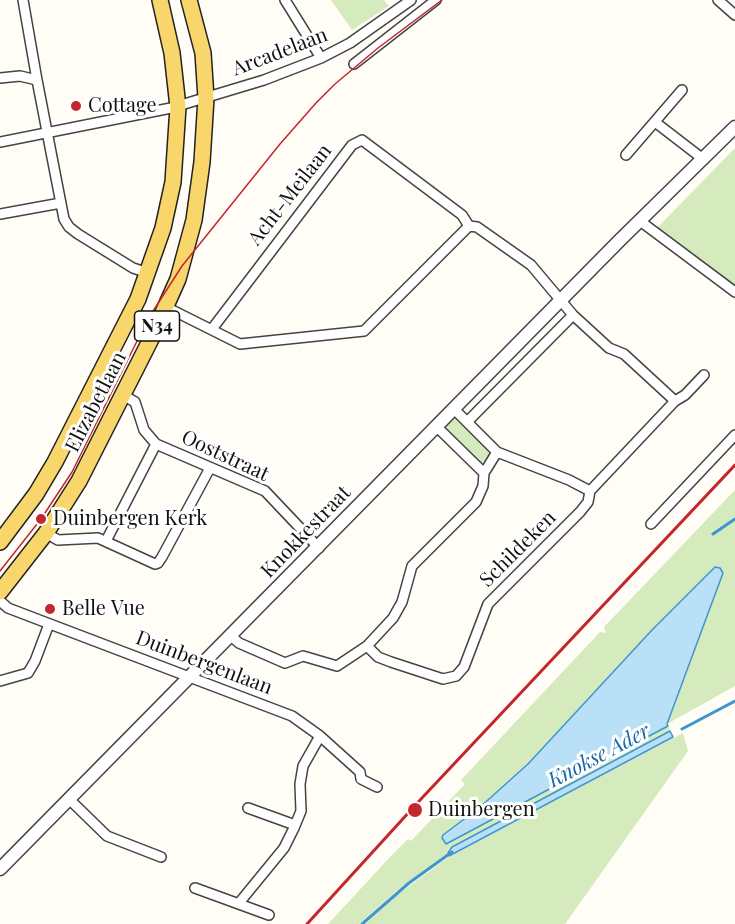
<!DOCTYPE html>
<style>
body{margin:0}
canvas{display:block;background:#fffdf5}
</style>
<canvas width="735" height="924"></canvas>
<script>
const context = document.querySelector('canvas').getContext('2d');
context.lineJoin = 'round';
function fill(path, color) {
  context.fillStyle = color;
  context.fill(path, 'evenodd');
}
function toPath(rows) {
  const path = new Path2D();
  for (const r of rows) {
    path.moveTo(r[0], r[1]);
    for (let i = 2; i < r.length; i += 2) path.lineTo(r[i], r[i + 1]);
  }
  return path;
}
function trace(path, color, width, dash) {
  context.strokeStyle = color;
  context.lineWidth = width;
  context.lineCap = dash ? 'butt' : 'round';
  context.setLineDash(dash || []);
  context.stroke(path);
}
function write(font, color, halo, rows, align = 'center') {
  context.font = font + ' "Playfair Display",serif';
  context.lineWidth = 6;
  context.setLineDash([]);
  context.textBaseline = 'middle';
  context.strokeStyle = halo;
  context.fillStyle = color;
  for (const [text, x, y, turn = 0] of rows) {
    context.save();
    context.translate(x, y);
    context.rotate((+turn || 0) * Math.PI / 180);
    context.textAlign = isNaN(turn) ? turn : align;
    if (halo) context.strokeText(text, 0, 0);
    context.fillText(text, 0, 0);
    context.restore();
  }
}
fill(toPath([
 [331,0,384,0,389,6,352,30],
 [735,148,735,289,656,229],
 [454,418,490,452,491,454,481,464,445,429,446,424],
 [735,490,735,686,667,724,723,573,715,567,652,630,528,764,479,808,443,835,446,844,668,726,670,731,452,847,448,853,399,889,359,924,328,924,390,857,408,839,411,841,465,784,461,780,600,632,606,633,604,627],
 [683,733,688,751,565,924,364,924,401,892,449,857]
]), '#d5ebbd');
const water = toPath([
 [715,567,720,568,723,573,667,724,668,726,446,844,442,838,443,835,479,808,528,764,652,630,715,567],
 [670,731,673,737,449,856,448,853,452,847,670,731]
]);
fill(water, '#b9e0f7');
trace(water, '#3f96cf', 1.5);
trace(toPath([
 [713,534,735,519],
 [682,729,735,701],
 [362,924,409,883,452,852]
]), '#3f96cf', 3);
const minor = toPath([
 [23,0,37,80,64,219,69,227,78,234,133,268,148,273],
 [285,0,321,58],
 [718,0,735,15],
 [354,64,436,0],
 [0,78,20,76,37,80],
 [655,122,703,159],
 [0,142,171,108,264,80,321,58,350,43,411,0],
 [626,155,682,90],
 [0,214,61,203],
 [640,221,735,292],
 [166,307,240,344,364,331,469,226],
 [212,329,352,145,362,140,462,215,469,226,477,227,531,265,573,315,609,348,624,354,675,401],
 [123,395,135,402,144,430,156,444,265,491,319,548],
 [454,409,497,452,569,480,590,491,675,401,685,395,704,375],
 [467,422,573,315],
 [484,473,497,452],
 [651,524,735,435],
 [46,533,58,540,98,538,155,564,158,563,162,557,210,468],
 [106,541,156,444],
 [0,601,8,608,42,621,292,716,320,736,360,772,361,779,377,787],
 [231,636,239,643,285,663,303,656,337,666,367,646,378,657,391,662,443,679,456,676,464,667,488,604,580,512,588,502,590,491],
 [367,646,393,618,402,602,412,566,476,502,483,486,484,473,437,427],
 [0,681,28,673,35,661,49,624],
 [69,799,107,836,161,857],
 [248,808,295,825],
 [195,888,269,915],
 [239,903,284,848,294,828,301,811,300,784,303,766,320,736]
]);
const tertiary = toPath([
 [0,869,619,241,735,127]
]);
const primary = toPath([
 [0,542,36,494,55,462,138,299,163,228,173,182,178,107,172,53,160,0],
 [0,592,46,533,79,481,153,335,178,279,194,220,202,162,206,98,203,53,189,0]
]);
trace(minor, '#444', 12);
trace(tertiary, '#444', 15);
trace(primary, '#222', 18);
trace(minor, '#fff', 9);
trace(tertiary, '#fff', 12);
trace(primary, '#f9d66b', 15);
trace(toPath([
 [0,571,41,519,72,472,148,319,182,266,280,144,316,103,335,84,378,48,442,0]
]), '#c4262e', 1.5);
trace(toPath([
 [307,924,421,799,735,465]
]), '#c4262e', 3);
for (const [x, y, r, color] of [
 [76,106,6,"#c4262e"],
 [41,519,6,"#c4262e"],
 [50,609,6,"#c4262e"],
 [415,810,8,"#c4262e"]
]) {
  const dot = new Path2D();
  dot.arc(x, y, r, 0, 2 * Math.PI);
  context.fillStyle = color;
  context.fill(dot);
  trace(dot, '#fff', 2);
}
for (const [x, y, w] of [
 [157,326,45]
]) {
  const box = new Path2D();
  box.roundRect(x - w / 2, y - 15, w, 30, 4.5);
  context.fillStyle = '#fff';
  context.fill(box);
  trace(box, '#111', 1.5);
}
write('bold 18px', '#111', null, [
 ["N34",157,326]
]);
write('20px', '#111', '#fff', [
 ["Arcadelaan",280,52,-21],
 ["Acht-Meilaan",290,195,-52],
 ["Elizabetlaan",96,402,-63],
 ["Ooststraat",225,456,25],
 ["Knokkestraat",306,532,-46],
 ["Schildeken",518,549,-45],
 ["Duinbergenlaan",204,663,21]
]);
write('20px', '#111', '#fff', [
 ["Cottage",88,106],
 ["Duinbergen Kerk",53,519],
 ["Belle Vue",62,609],
 ["Duinbergen",428,810]
], 'left');
write('italic 21px', '#1768a6', '#fff', [
 ["Knokse Ader",599,756,-28]
]);
</script>
